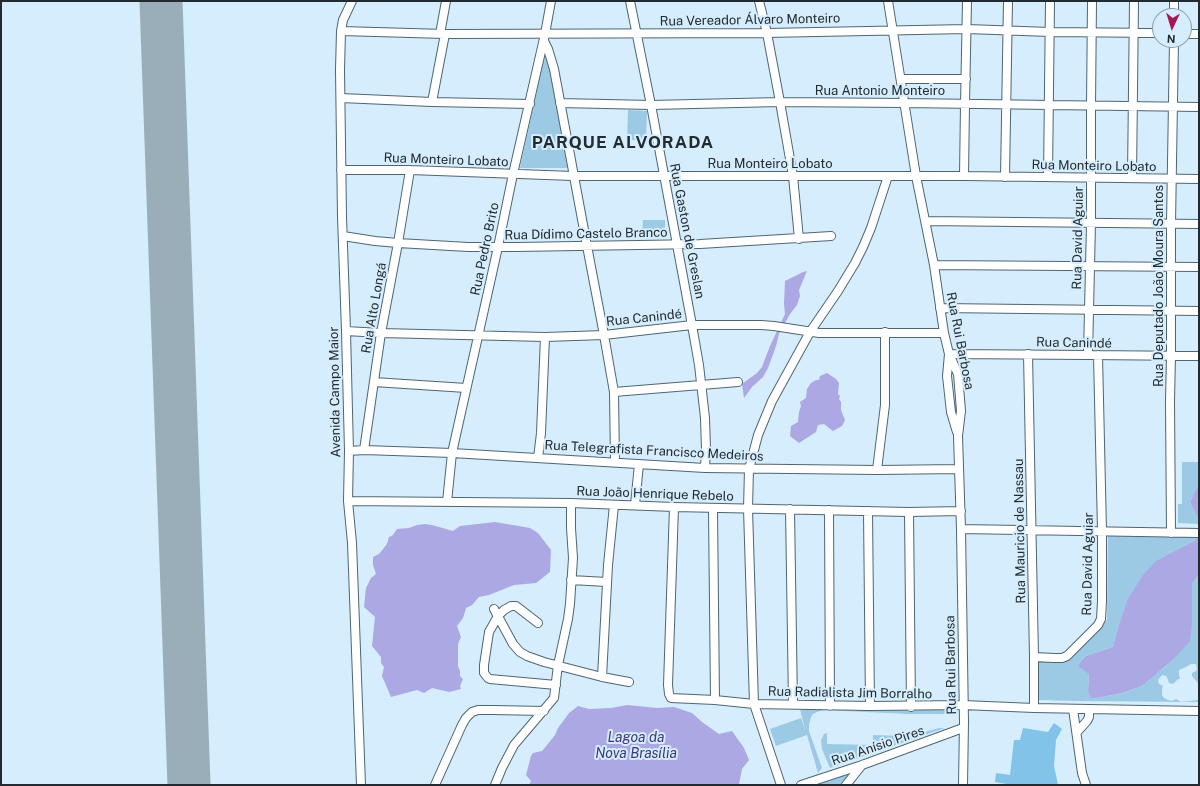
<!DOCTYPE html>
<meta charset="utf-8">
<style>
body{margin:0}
#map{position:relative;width:1200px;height:786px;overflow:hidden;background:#d5edfc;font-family:"Public Sans",sans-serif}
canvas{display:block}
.frame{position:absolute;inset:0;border:2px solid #222b30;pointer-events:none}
.north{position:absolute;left:1152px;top:8px;width:40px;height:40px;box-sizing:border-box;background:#d5edfc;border:1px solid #8d9faa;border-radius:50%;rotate:184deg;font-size:11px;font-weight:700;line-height:16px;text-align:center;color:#222b30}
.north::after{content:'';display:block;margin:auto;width:14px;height:18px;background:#a81752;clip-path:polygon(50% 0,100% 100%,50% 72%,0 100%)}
</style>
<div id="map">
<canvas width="1200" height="786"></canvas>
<div class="frame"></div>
<div class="north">N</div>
</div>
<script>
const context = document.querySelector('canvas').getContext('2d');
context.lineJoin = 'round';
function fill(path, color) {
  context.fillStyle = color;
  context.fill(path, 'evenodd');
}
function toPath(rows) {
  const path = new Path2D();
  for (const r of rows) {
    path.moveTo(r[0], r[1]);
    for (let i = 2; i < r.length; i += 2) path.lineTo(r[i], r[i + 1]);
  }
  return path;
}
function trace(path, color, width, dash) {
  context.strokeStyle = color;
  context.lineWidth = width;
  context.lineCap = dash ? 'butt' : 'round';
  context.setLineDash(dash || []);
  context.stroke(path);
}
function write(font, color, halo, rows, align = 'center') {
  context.font = font + ' "Public Sans",sans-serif';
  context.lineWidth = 4;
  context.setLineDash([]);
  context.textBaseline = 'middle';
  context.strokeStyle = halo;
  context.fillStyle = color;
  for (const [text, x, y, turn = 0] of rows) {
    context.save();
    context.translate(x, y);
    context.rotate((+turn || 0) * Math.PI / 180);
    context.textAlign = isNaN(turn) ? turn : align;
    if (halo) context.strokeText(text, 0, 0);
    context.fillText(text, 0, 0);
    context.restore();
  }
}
fill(toPath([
 [546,48,570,168,520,168],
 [628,110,647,111,646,140,627,140],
 [643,220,665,220,665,234,642,233],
 [1182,462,1199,462,1199,483,1190,502,1199,521,1199,524,1178,523,1178,504,1182,504],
 [1108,534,1197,535,1196,540,1157,560,1118,628,1113,647,1086,656,1089,674,1088,691,1091,699,1124,693,1142,686,1174,659,1192,623,1192,584,1199,574,1199,688,1198,683,1192,676,1192,673,1196,671,1197,669,1196,664,1191,664,1186,667,1179,670,1179,675,1180,679,1178,679,1173,684,1169,683,1167,677,1166,676,1162,675,1158,680,1159,684,1163,686,1162,689,1162,695,1164,698,1168,700,1172,701,1176,699,1181,702,1199,700,1199,702,1076,701,1039,700,1039,660,1065,661,1078,651,1107,620],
 [799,705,956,706,950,712,944,714,908,714,824,710,817,712,813,714,811,717,809,725,809,731,822,768,818,773,807,735,776,746,770,729,801,718,805,730],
 [939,728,945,728,830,768,822,749,821,740,824,734,827,733,827,744,873,745,873,735,905,736,913,735],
 [851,772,841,785,811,785]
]), '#9ccae5');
fill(toPath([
 [1054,723,1062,729,1056,740,1054,766,1058,785,1012,785,995,782,996,773,1010,775,1014,740,1020,740,1023,728,1048,732]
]), '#81c3e9');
fill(toPath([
 [807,271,799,290,800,296,797,305,790,314,779,334,776,346,768,368,763,377,752,387,744,398,742,384,757,373,762,367,770,346,785,314,784,304,785,281,803,272],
 [827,373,836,379,839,383,838,394,840,396,839,399,841,402,841,410,845,420,842,426,833,431,824,424,818,425,816,432,799,443,790,436,791,426,798,422,799,412,801,406,800,402,806,398,807,389,811,383,816,380,819,380,820,376],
 [1199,483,1199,521,1190,502],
 [495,522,530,528,538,533,551,550,550,572,536,583,514,585,489,595,479,597,472,605,466,608,463,618,457,626,461,637,458,644,458,666,460,671,460,676,463,679,460,686,461,689,449,692,432,688,424,693,417,690,391,697,382,676,384,667,381,663,381,657,372,646,375,617,364,607,366,588,371,578,376,574,373,565,373,557,379,554,387,544,389,537,393,535,397,529,409,528,417,525,425,524,432,525,453,531,460,526],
 [1199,529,1199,574,1192,584,1192,623,1190,641,1174,659,1142,686,1123,693,1091,699,1088,691,1089,674,1078,666,1086,656,1113,647,1118,628,1128,599,1143,575,1157,560,1196,540],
 [627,705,657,708,674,707,692,713,702,722,719,734,732,731,744,748,749,760,742,769,739,784,529,785,531,781,526,775,531,756,533,753,542,751,547,745,555,735,558,728,569,713,578,706,589,709,611,708]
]), '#aba8e4');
trace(toPath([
 [161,1,189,785]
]), '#9aaeb9', 43);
const minor = toPath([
 [352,1,343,20,341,31,340,70,342,217,346,331,349,451,348,501,352,543,361,785],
 [630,1,651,105,692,325,699,365,705,418,706,449,705,468],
 [759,1,767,33,780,102,793,176,799,239],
 [888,1,916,176,934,265,944,333,949,354,958,374,961,411,958,436,961,529,964,722,963,785],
 [1174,16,1174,1],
 [341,31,445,34,767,33,967,29,1050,32,1160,33],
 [440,34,446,1],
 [1184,34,1199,34],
 [544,41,548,49,554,69,587,246,604,335,614,392,615,462],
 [901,79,966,79],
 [341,98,432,102,530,104],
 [432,102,445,34],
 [560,103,651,105,780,102,905,103,1199,107],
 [341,170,410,170,573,176,964,176,1199,179],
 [964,176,965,104,967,1],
 [1005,177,1008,1],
 [1048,177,1050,1],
 [1132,178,1134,1],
 [926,221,1199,224],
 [343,236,375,241,398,243,468,247,516,247,700,244,831,236],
 [934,265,1199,267],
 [940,308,1199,311],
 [346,331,381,333,545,337,604,335,692,325,761,325,774,326,819,333,944,333],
 [1028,354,1034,657,1034,708],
 [1088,355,1091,223,1091,106,1092,1],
 [374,382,466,388],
 [614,392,738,382],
 [957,432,951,412,947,376,949,354,1088,355,1199,356],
 [364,450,381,333,398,243,410,170],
 [349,451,364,450,452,453,705,468,877,470,959,469],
 [538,458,541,433,545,337],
 [877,470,885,405,885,332],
 [348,501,571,503,674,507,909,512,961,511],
 [447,502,452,453,498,247,513,174,545,34,551,1],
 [635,505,639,464],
 [674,507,668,685,669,694,671,698,715,700,754,704,870,706,963,705,1034,708,1199,711],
 [713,508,715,700],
 [790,509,793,704],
 [829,510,830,706],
 [868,511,870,706],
 [909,512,911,707],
 [961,529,1199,533],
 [1171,533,1170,401,1171,356,1171,224,1174,40],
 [571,580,607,582],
 [494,609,513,644,520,652,527,656,544,662,602,677,629,682],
 [538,623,516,606,511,606,504,610,498,616,489,632,484,665,484,673,488,678,490,679,556,685],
 [1034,657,1054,658,1062,658,1067,656,1098,625,1101,619,1102,601,1102,531,1098,355],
 [602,677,608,565,614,505],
 [1073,709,1082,773,1086,785],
 [1077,732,1087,721,1089,717,1089,709],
 [435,785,462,725,466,718,472,712,478,710,493,710,544,711],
 [495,785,502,768,514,745,554,698,558,665,568,619,570,604,573,558,571,528,571,503],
 [781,785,754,704,748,509,749,469,758,435,772,401,810,332,838,291,855,263,863,247,871,228,888,176],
 [801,785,862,765,963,728],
 [846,785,862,765]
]);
trace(minor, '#506572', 10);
trace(minor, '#fff', 8);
write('13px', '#222b30', '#d5edfc', [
 ["Rua Vereador Álvaro Monteiro",750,20,-1],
 ["Rua Antonio Monteiro",880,91],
 ["Rua Monteiro Lobato",446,160,2],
 ["Rua Monteiro Lobato",770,164],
 ["Rua Monteiro Lobato",1094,166,1],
 ["Rua Gaston de Greslan",687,231,79],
 ["Rua Dídimo Castelo Branco",586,234,-1],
 ["Rua David Aguiar",1078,238,-89],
 ["Rua Pedro Brito",485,249,-78],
 ["Rua Deputado João Moura Santos",1159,286,-90],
 ["Rua Alto Longá",374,308,-80],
 ["Rua Canindé",644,318,-6],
 ["Rua Rui Barbosa",960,341,79],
 ["Rua Canindé",1074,343,1],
 ["Avenida Campo Maior",335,392,-91],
 ["Rua Telegrafista Francisco Medeiros",654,451,3],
 ["Rua João Henrique Rebelo",655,494,2],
 ["Rua Mauricio de Nassau",1020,531,-91],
 ["Rua David Aguiar",1088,564,-89],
 ["Rua Rui Barbosa",951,665,-91],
 ["Rua Radialista Jim Borralho",850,693,1],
 ["Rua Anísio Pires",878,746,-19]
]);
write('italic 14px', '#3f357c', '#d5edfc', [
 ["Lagoa da",636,738],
 ["Nova Brasília",636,754]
]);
context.letterSpacing = '1px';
write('bold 17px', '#222b30', '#d5edfc', [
 ["PARQUE ALVORADA",623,143]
]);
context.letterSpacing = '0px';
</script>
